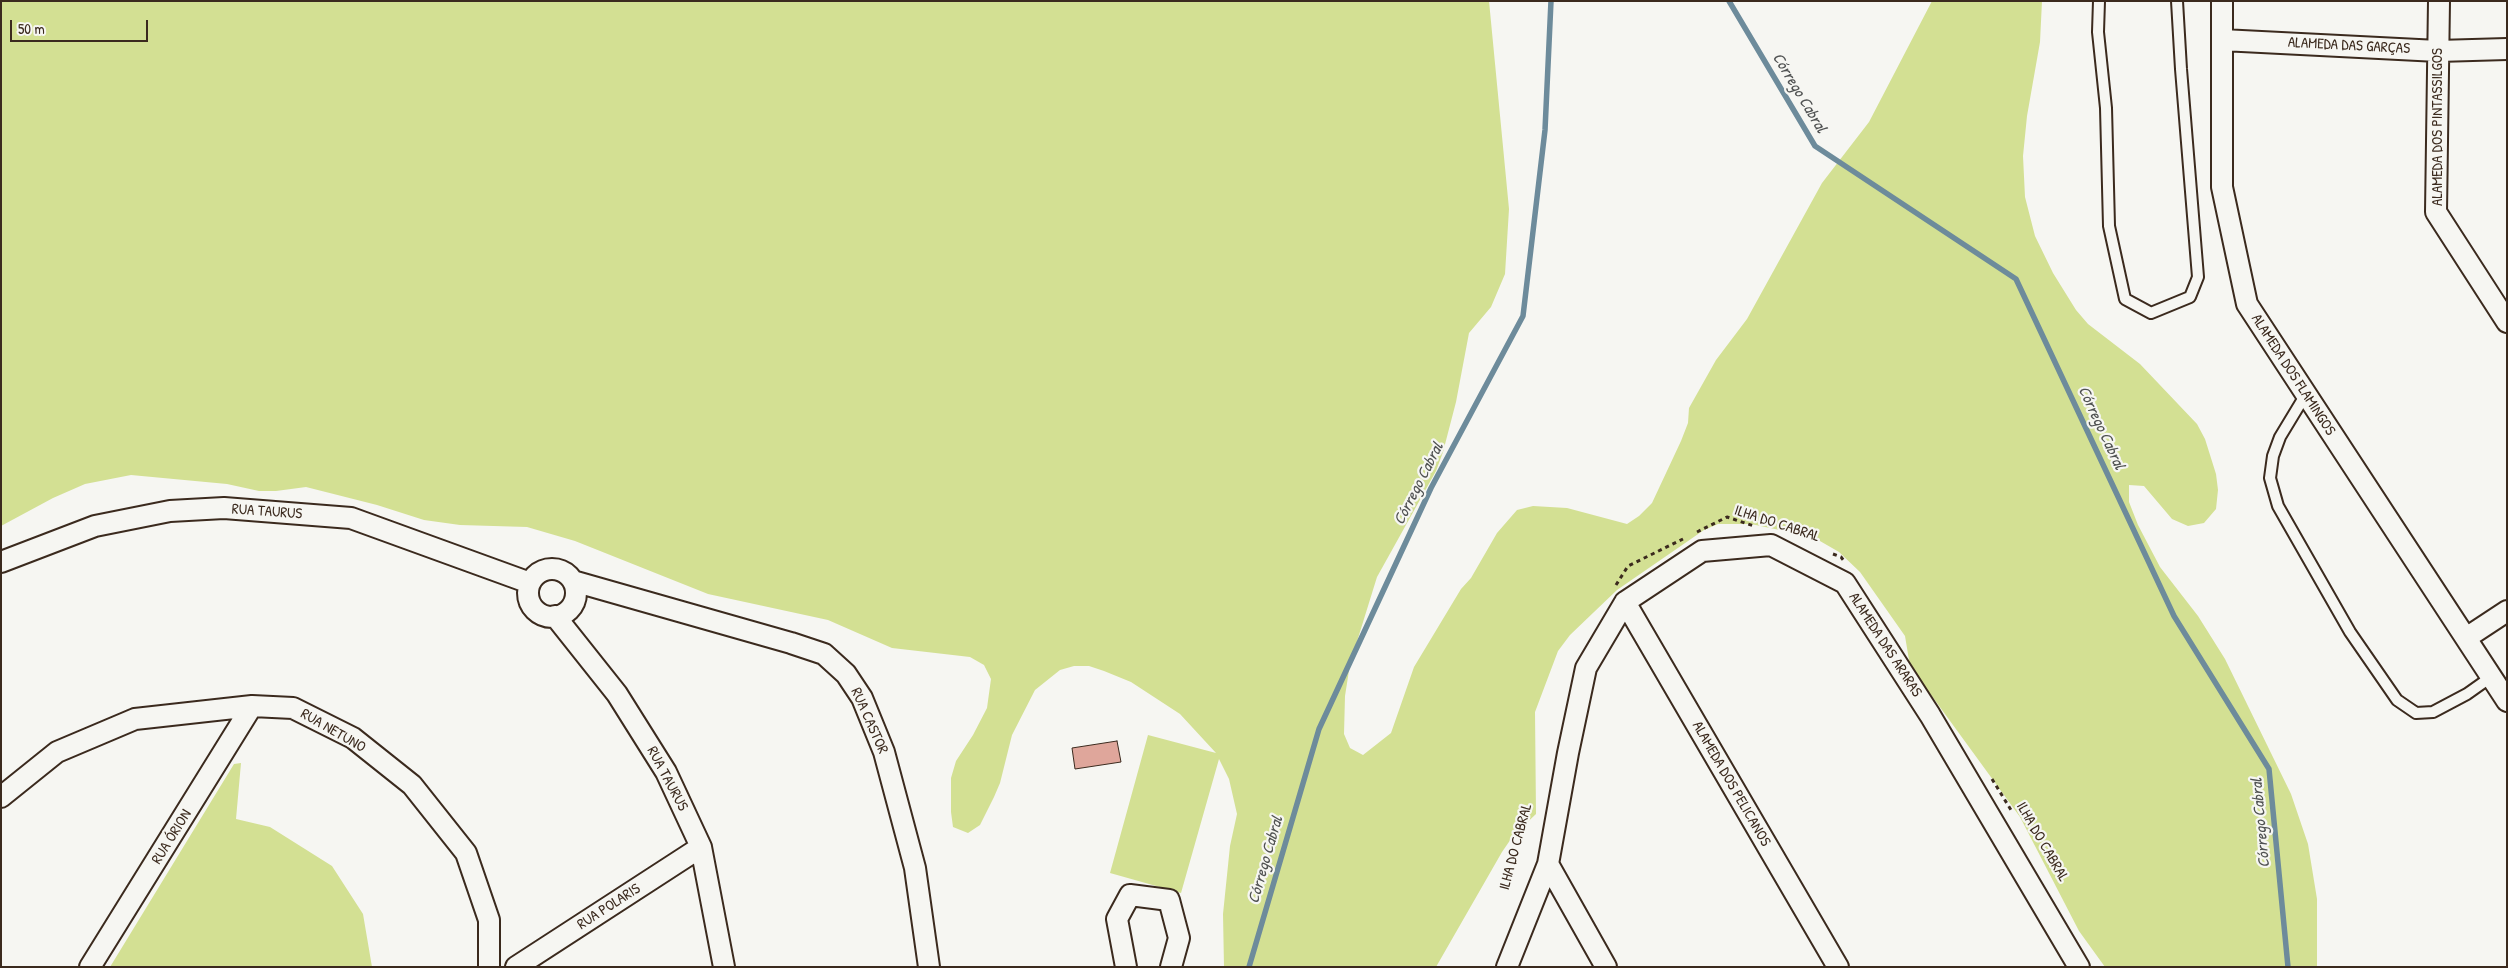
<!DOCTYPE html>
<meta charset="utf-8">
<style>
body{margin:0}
#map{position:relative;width:2508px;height:968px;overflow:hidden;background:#f6f6f2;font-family:"Patrick Hand",sans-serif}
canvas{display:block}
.frame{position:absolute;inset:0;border:2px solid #3b2a1e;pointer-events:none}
.scale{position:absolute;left:10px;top:20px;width:138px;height:22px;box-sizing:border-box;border:2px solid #3b2a1e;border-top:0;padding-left:6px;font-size:15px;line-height:18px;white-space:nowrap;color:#3b2a1e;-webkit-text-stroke:4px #f6f6f2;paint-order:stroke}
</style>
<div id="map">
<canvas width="2508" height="968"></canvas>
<div class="frame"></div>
<div class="scale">50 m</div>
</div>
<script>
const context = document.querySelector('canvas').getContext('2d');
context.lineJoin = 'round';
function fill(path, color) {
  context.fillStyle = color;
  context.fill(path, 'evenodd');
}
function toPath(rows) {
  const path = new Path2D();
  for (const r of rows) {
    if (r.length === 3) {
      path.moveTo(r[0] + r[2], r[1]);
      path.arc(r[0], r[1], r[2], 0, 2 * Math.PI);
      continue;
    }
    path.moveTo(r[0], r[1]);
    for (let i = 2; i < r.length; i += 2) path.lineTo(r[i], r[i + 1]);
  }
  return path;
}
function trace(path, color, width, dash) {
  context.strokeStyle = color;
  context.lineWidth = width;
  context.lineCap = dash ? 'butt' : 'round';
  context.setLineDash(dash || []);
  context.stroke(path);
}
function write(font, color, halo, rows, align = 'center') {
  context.font = font + ' "Patrick Hand",sans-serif';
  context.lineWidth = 4.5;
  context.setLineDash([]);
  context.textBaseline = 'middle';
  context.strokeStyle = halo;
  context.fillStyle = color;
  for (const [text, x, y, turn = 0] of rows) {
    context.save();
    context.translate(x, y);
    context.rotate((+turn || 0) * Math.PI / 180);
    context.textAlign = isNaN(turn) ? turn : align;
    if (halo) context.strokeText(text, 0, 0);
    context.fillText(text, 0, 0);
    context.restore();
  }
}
fill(toPath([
 [1,1,1489,1,1509,209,1505,274,1491,307,1469,333,1456,402,1443,452,1436,471,1377,577,1350,664,1345,696,1344,734,1350,748,1363,755,1391,733,1414,667,1461,589,1471,578,1497,533,1517,510,1533,506,1567,508,1627,524,1639,516,1652,503,1681,441,1688,423,1689,408,1716,360,1747,319,1822,183,1869,122,1932,1,2042,1,2040,42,2027,116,2023,156,2025,197,2035,236,2053,273,2076,310,2088,324,2140,364,2197,424,2205,439,2216,474,2218,490,2216,509,2204,523,2188,526,2172,519,2144,486,2129,485,2129,502,2138,525,2160,567,2198,616,2225,659,2291,794,2308,844,2317,899,2317,967,2105,967,2079,931,2020,817,1910,666,1905,636,1860,572,1839,552,1813,537,1751,524,1718,524,1704,530,1617,590,1570,635,1558,651,1535,712,1536,814,1513,836,1502,852,1436,967,1224,967,1223,914,1230,846,1237,814,1229,779,1219,759,1181,893,1110,873,1148,735,1216,753,1180,714,1131,682,1104,671,1089,666,1074,666,1060,670,1035,690,1012,735,1000,783,994,797,980,825,968,833,953,827,951,812,951,778,956,761,973,735,987,708,991,679,984,665,970,657,892,648,828,620,708,594,575,541,527,527,460,525,424,520,377,505,306,487,276,491,259,491,227,484,131,475,85,484,53,498,1,526],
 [241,763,236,819,270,827,332,866,363,914,372,967,110,967,234,764]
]), '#d3e093');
trace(toPath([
 [1729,1,1815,146,2016,279,2174,616,2269,769,2288,967],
 [1249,967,1319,729,1431,488,1523,316,1545,130,1551,1]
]), '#6d8b9b', 5.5);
const building = toPath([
 [1117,741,1121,762,1075,769,1072,748,1117,741]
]);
fill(building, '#dfa69b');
trace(building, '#3b2a1e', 1);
const lane = toPath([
 [2099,1,2098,32,2106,108,2109,226,2125,299,2151,313,2190,297,2198,277,2181,69,2177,1],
 [2306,394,2280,437,2273,456,2270,478,2278,506,2350,632,2397,700,2416,713,2433,712,2467,694,2491,677]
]);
const street = toPath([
 [2222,1,2222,187,2247,304,2507,701],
 [2439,1,2436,212,2507,322],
 [2222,40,2438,51,2507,49],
 [1,562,95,526,170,511,224,508,351,518,530,583],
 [552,593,24],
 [573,581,791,643,824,654,846,674,862,698,884,752,915,868,929,967],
 [1625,602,1838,967],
 [555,616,617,694,666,772,701,847,724,967],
 [2466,638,2507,611],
 [1,797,57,752,135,719,252,706,293,708,353,738,412,785,466,853,489,920,489,967],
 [1548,864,1606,967],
 [90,967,252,706],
 [516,967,701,847],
 [1126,967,1117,919,1130,895,1169,900,1179,938,1171,967],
 [1507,967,1548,864,1568,753,1586,668,1625,602,1702,551,1771,545,1845,583,1930,715,2079,967]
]);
trace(lane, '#3b2a1e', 14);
trace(street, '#3b2a1e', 24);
trace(toPath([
 [1697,532,1727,517,1754,526],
 [1833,554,1841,557,1844,561],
 [1616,585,1628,566,1683,539],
 [1992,779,2011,810]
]), '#3b2a1e', 3, [4, 4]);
trace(lane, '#f6f6f2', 10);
trace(street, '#f6f6f2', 20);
write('15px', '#3b2a1e', '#f6f6f2', [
 ["ALAMEDA DAS GARÇAS",2349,46,3],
 ["ALAMEDA DOS PINTASSILGOS",2438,127,-90],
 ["ALAMEDA DOS FLAMINGOS",2293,375,57],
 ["RUA TAURUS",267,512,4],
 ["ILHA DO CABRAL",1777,524,18],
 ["ALAMEDA DAS ARARAS",1885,645,57],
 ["RUA CASTOR",869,721,66],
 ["RUA NETUNO",333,731,30],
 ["RUA TAURUS",667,779,62],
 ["ALAMEDA DOS PELICANOS",1731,784,60],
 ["RUA ÓRION",172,837,-58],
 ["ILHA DO CABRAL",2042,842,60],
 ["ILHA DO CABRAL",1516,847,-75],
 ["RUA POLARIS",609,907,-33]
]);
write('italic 16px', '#505252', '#f6f6f2', [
 ["Córrego Cabral",1799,93,59],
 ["Córrego Cabral",2101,428,65],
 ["Córrego Cabral",1419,484,-63],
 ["Córrego Cabral",2261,823,-95],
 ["Córrego Cabral",1266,860,-74]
]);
</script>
